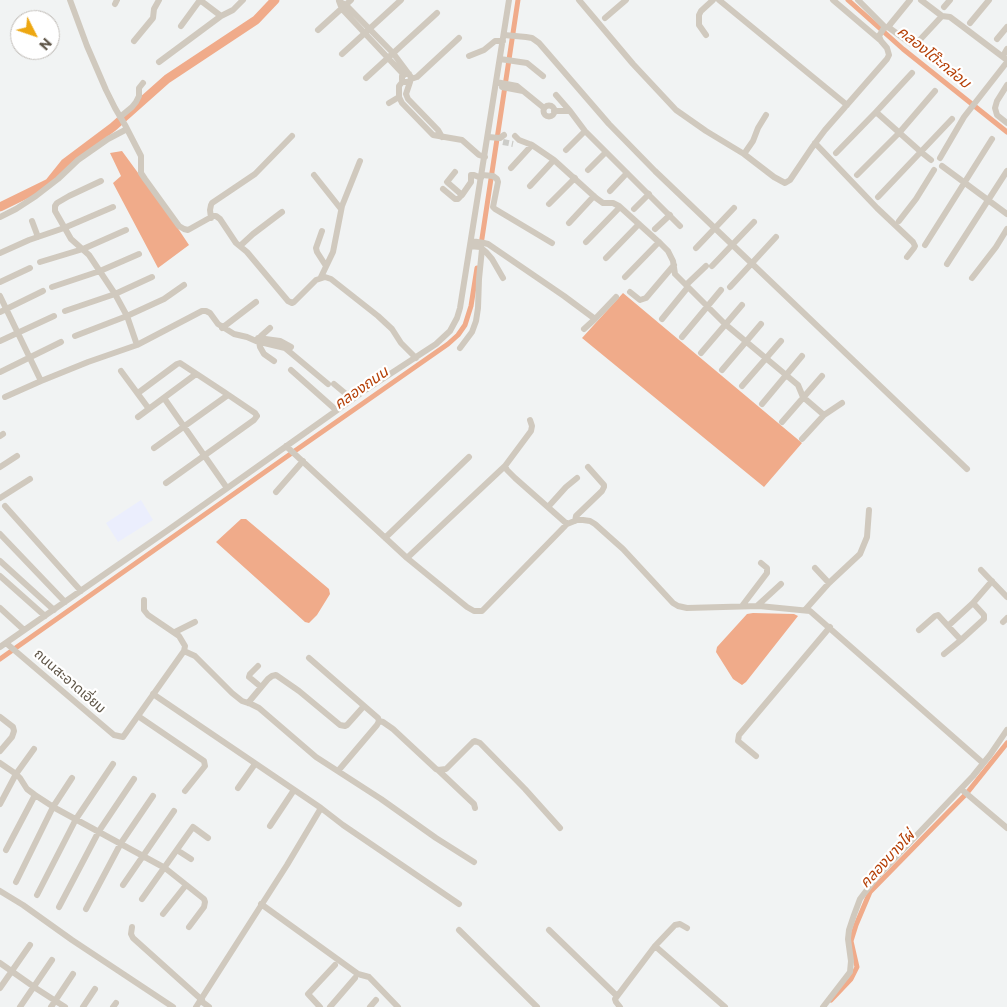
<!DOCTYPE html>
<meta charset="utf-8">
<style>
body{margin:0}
#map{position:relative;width:1007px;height:1007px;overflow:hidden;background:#f1f3f3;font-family:Commissioner,sans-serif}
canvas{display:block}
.north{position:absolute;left:10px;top:10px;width:50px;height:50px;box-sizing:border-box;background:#fff;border:1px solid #bfbbb6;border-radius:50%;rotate:131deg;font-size:14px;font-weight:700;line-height:20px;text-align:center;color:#5f5648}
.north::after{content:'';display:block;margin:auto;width:18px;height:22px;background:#eda711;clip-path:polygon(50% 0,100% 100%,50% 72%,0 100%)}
</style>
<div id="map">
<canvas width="1007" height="1007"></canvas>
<div class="north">N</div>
</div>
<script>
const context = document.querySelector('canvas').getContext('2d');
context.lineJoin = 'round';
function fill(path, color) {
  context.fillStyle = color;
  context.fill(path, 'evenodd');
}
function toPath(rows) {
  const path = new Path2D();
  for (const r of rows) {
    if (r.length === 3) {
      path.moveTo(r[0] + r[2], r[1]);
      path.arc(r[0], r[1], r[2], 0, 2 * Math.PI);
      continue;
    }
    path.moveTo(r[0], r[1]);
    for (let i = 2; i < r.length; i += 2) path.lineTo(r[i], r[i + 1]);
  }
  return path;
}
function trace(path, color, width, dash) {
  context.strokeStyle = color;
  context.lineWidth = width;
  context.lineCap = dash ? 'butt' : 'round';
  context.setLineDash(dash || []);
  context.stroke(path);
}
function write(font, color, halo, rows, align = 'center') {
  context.font = font + ' Commissioner,"Noto Sans Thai",sans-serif';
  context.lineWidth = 4.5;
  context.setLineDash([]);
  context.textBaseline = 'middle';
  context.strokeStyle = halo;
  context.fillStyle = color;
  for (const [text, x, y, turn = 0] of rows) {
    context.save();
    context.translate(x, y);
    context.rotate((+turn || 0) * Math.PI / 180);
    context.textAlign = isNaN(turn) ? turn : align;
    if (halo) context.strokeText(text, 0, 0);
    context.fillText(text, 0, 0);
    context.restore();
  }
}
fill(toPath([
 [141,500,153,520,118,542,106,523]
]), '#ebeefd');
fill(toPath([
 [122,151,171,218,189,245,158,268,113,183,121,176,110,153],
 [623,293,802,443,764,487,582,338],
 [241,519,246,519,329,589,330,594,317,615,309,623,305,622,216,542],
 [753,613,794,614,798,616,746,682,742,685,733,679,716,652,717,647,747,614]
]), '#f0ab8a');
trace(toPath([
 [848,0,903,49,1007,132],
 [481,245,518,0],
 [0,659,289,455,448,344,458,335,465,325,471,306,477,268],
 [831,1000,851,979,857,967,851,941,856,925,870,892,967,793,1007,743]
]), '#f0ab8a', 5);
trace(toPath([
 [0,207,49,183,65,163,113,127,167,79,256,20,275,0]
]), '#f0ab8a', 9);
trace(toPath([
 [503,142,513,144]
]), '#ccccc8', 6, [6, 3]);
trace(toPath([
 [70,0,87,46,106,90,115,108,125,125,141,156,141,173,145,179,179,226,184,229,188,230,213,216,216,216,220,219,236,243,247,252,288,301,292,303,294,302,316,280,325,277,331,279,378,316,392,329,401,343,416,358],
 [200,0,221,16],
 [579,0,633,64,676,110,706,131,744,154,774,177,785,183,790,180,813,146,825,130,887,59,889,55,887,48,881,41,879,36,884,28,888,27,910,43,913,45,916,44,942,16],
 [719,0,847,105],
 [833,0,880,40],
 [858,0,885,27],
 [921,0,942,16,950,17,962,26,1007,60],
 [339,1,342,9,404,75],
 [340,2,346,5,393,53,411,77,410,82,404,82,402,80,402,76,405,74,409,74],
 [115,4,117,0],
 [944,7,950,0],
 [605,18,626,0],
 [970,23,989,0],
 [181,26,200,0],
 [888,27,910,0],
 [318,30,351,0],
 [504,35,526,37,532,38,539,43,609,124,655,171,967,469],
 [706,35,699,25,699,15,701,11,713,0],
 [997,39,1007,27],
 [134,41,153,18,154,9,159,0],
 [342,54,401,0],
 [469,56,484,50,495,41,503,41],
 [1003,56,1007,49],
 [500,59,527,63,543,76],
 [159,62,221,16,233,10,243,0],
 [366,78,437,13],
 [411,79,417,77,459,38],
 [403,81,399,86,399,97,402,103,433,135,462,140,479,155,485,157],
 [410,82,406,94,408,99,438,130,442,137],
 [496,82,517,86,544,108],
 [1007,85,997,101,995,108,997,115,1007,123],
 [502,87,523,91],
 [556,95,570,111],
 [389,103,399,97],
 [549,111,5.5],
 [554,111,570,111,585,131,680,226],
 [876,112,921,152,931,160],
 [120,117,132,107,136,102,139,96,139,88,143,83],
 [515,136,519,140,532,145,554,160,596,198,603,203,613,203,619,206,661,244,668,251,673,261,675,274,725,324,798,385,803,397,824,415],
 [488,137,500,138,504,135],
 [815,143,877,208,913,242,915,246,914,248,907,257],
 [566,150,585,131],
 [836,153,876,112,912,73],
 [744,154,753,141,758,128,766,115],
 [940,158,964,117,1007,62],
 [942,166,1007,214],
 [511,168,532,145],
 [588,170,606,152],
 [455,172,447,182,462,195,471,182,471,175,474,175,481,178],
 [314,175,341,209],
 [482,175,493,176,497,179,498,182,493,207,495,209,552,243],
 [857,175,899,133,935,91],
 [101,181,69,196,57,203,55,206,55,211,71,239,89,255,115,294,127,316,137,345],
 [530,186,554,160],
 [443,189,455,199,458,199,462,195],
 [610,191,627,173],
 [878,197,952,119],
 [549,204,575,178],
 [634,209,649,194],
 [0,217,16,209,36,196,58,179,78,160,108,139,127,129],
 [211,218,210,210,211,205,212,203,255,174,292,136],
 [32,221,38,237],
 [899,221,916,199,934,170],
 [569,223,594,196],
 [655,229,670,215],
 [322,231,316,248,317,252,326,266],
 [471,241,484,243,488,244,564,296,595,319,616,297],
 [586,242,620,207],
 [925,245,992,139],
 [240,246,253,234,282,212],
 [470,246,480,247,486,252,492,259,503,278],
 [696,248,734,208],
 [0,253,29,240,64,228,113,207],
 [606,258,639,224],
 [40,262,83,249,126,230],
 [947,264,1007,171],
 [712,266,754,222],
 [321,277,333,252,342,206,360,161],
 [625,277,659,242],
 [972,278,996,247,1007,229],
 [0,282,30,268],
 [686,285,706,266],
 [52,287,100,271,139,254],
 [730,287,776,237],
 [630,292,640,300,646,298,674,265],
 [0,296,41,381],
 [65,311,115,294,152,277],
 [0,312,43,291],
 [662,319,688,287],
 [222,328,256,302],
 [270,328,261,336,259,342,260,347,264,354,274,361],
 [584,329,595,319],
 [75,336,127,316,164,299,184,285],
 [682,337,721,290],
 [258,338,280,341,291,347],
 [0,341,54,316],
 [460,348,472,332,476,321,478,308,479,279,482,249],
 [701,353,742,305],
 [291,370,336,410],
 [722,370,761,324],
 [121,371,149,409],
 [0,372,61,342],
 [334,384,352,399],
 [742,386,781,341],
 [138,393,177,364,180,363,224,392,255,413,257,416,254,420,166,483],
 [5,397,41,381,88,362,137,345,202,311,206,311,210,313,218,324,234,334,247,337,256,341,285,348,328,384],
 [164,398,227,488],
 [762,404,802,356],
 [138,417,196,374],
 [530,420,532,426,531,431,505,466,507,470,515,478,567,524],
 [782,422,822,376],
 [0,436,3,434],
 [802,439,824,415,842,403],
 [286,446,407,558,467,607,474,611,482,611,485,608,567,524,577,520,583,520,590,521,595,524,623,549,673,603,678,606,687,608,759,606,810,611,983,763],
 [154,448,228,395],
 [0,467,17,456],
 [276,492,303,461],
 [0,498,30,479],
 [5,506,81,591],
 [548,507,566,487,577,478],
 [575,521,576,516,602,491,604,487,604,485,588,467],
 [0,534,65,602],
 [385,538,469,457],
 [407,558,505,466],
 [0,561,54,610],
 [815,568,829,583],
 [981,570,1007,597],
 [0,576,45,616],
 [742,606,767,573,767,568,761,563],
 [757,606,781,584],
 [0,608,24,630],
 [805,610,829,583,860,554,867,537,869,510],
 [1003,622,1007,618],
 [948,626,961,640,984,619,984,615,973,603],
 [919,630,935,616,938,615,948,626,973,603,992,581],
 [175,632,195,622],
 [6,643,114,735,123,737,184,651,185,646,179,636,148,615,144,610,144,600],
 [0,647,171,528,364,391,436,344,450,331,457,318,460,308,509,0],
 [184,651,195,656,232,693,242,701,251,704,259,708,316,757,381,799,436,838,474,862],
 [944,654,961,640],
 [309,658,378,718,379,721,377,725,338,771],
 [258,666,250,674,249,677,261,687],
 [153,694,321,808,343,825,459,904],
 [248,703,268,679,272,676,276,675,299,691,340,725,345,726,347,725,364,706],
 [138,716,204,761,205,766,185,791],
 [0,717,13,727,14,731,12,737,0,751],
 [379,721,383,722,393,729,436,769,438,770,446,769,473,742,475,741,480,743,525,789,560,828],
 [756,756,738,741,739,735,830,627],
 [0,763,16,774,20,778,27,789,35,795,55,808,165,868,204,899,205,902,204,907,189,927],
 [438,770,474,804,475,808],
 [238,788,255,764],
 [961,789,1007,828],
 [0,804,16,774,34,749],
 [270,826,294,790],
 [6,850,35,795],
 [177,850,191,859],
 [16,882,53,807,72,778],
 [123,885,174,811],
 [0,891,23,905,72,940,173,1007],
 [37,895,76,819,113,764],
 [142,899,193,827,208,838],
 [261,904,358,974,369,977,398,1007],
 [59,907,99,831,134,779],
 [86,909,121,843,153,796],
 [163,914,186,885],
 [132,927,131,934,133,938,202,1000],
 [459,930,537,1007],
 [549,930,617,996],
 [655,946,725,1007],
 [0,963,37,989,65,1007],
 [0,988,30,945],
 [201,1001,209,1007],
 [20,1007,52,960],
 [51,1007,73,974],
 [83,1007,95,989],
 [113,1007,116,1003],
 [196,1007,287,865,321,808],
 [320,1007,308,994,335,965],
 [330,1007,355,978],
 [370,1007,376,1000],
 [620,1007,616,1002,615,999,655,946,675,925,680,924,687,928],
 [823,1007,850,972,851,961,848,939,849,930,854,915,860,899,876,878,973,776,990,755,1007,730]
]), '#d0c9be', 6);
write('14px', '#5f5648', '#fff', [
 ["ถนนสะอาดเอี่ยม",70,681,41]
]);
write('italic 15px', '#b43f06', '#fff', [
 ["คลองโต๊ะกล่อม",934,57,39],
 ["คลองถนน",361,388,-35],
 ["คลองบางไผ่",887,859,-47]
]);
</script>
